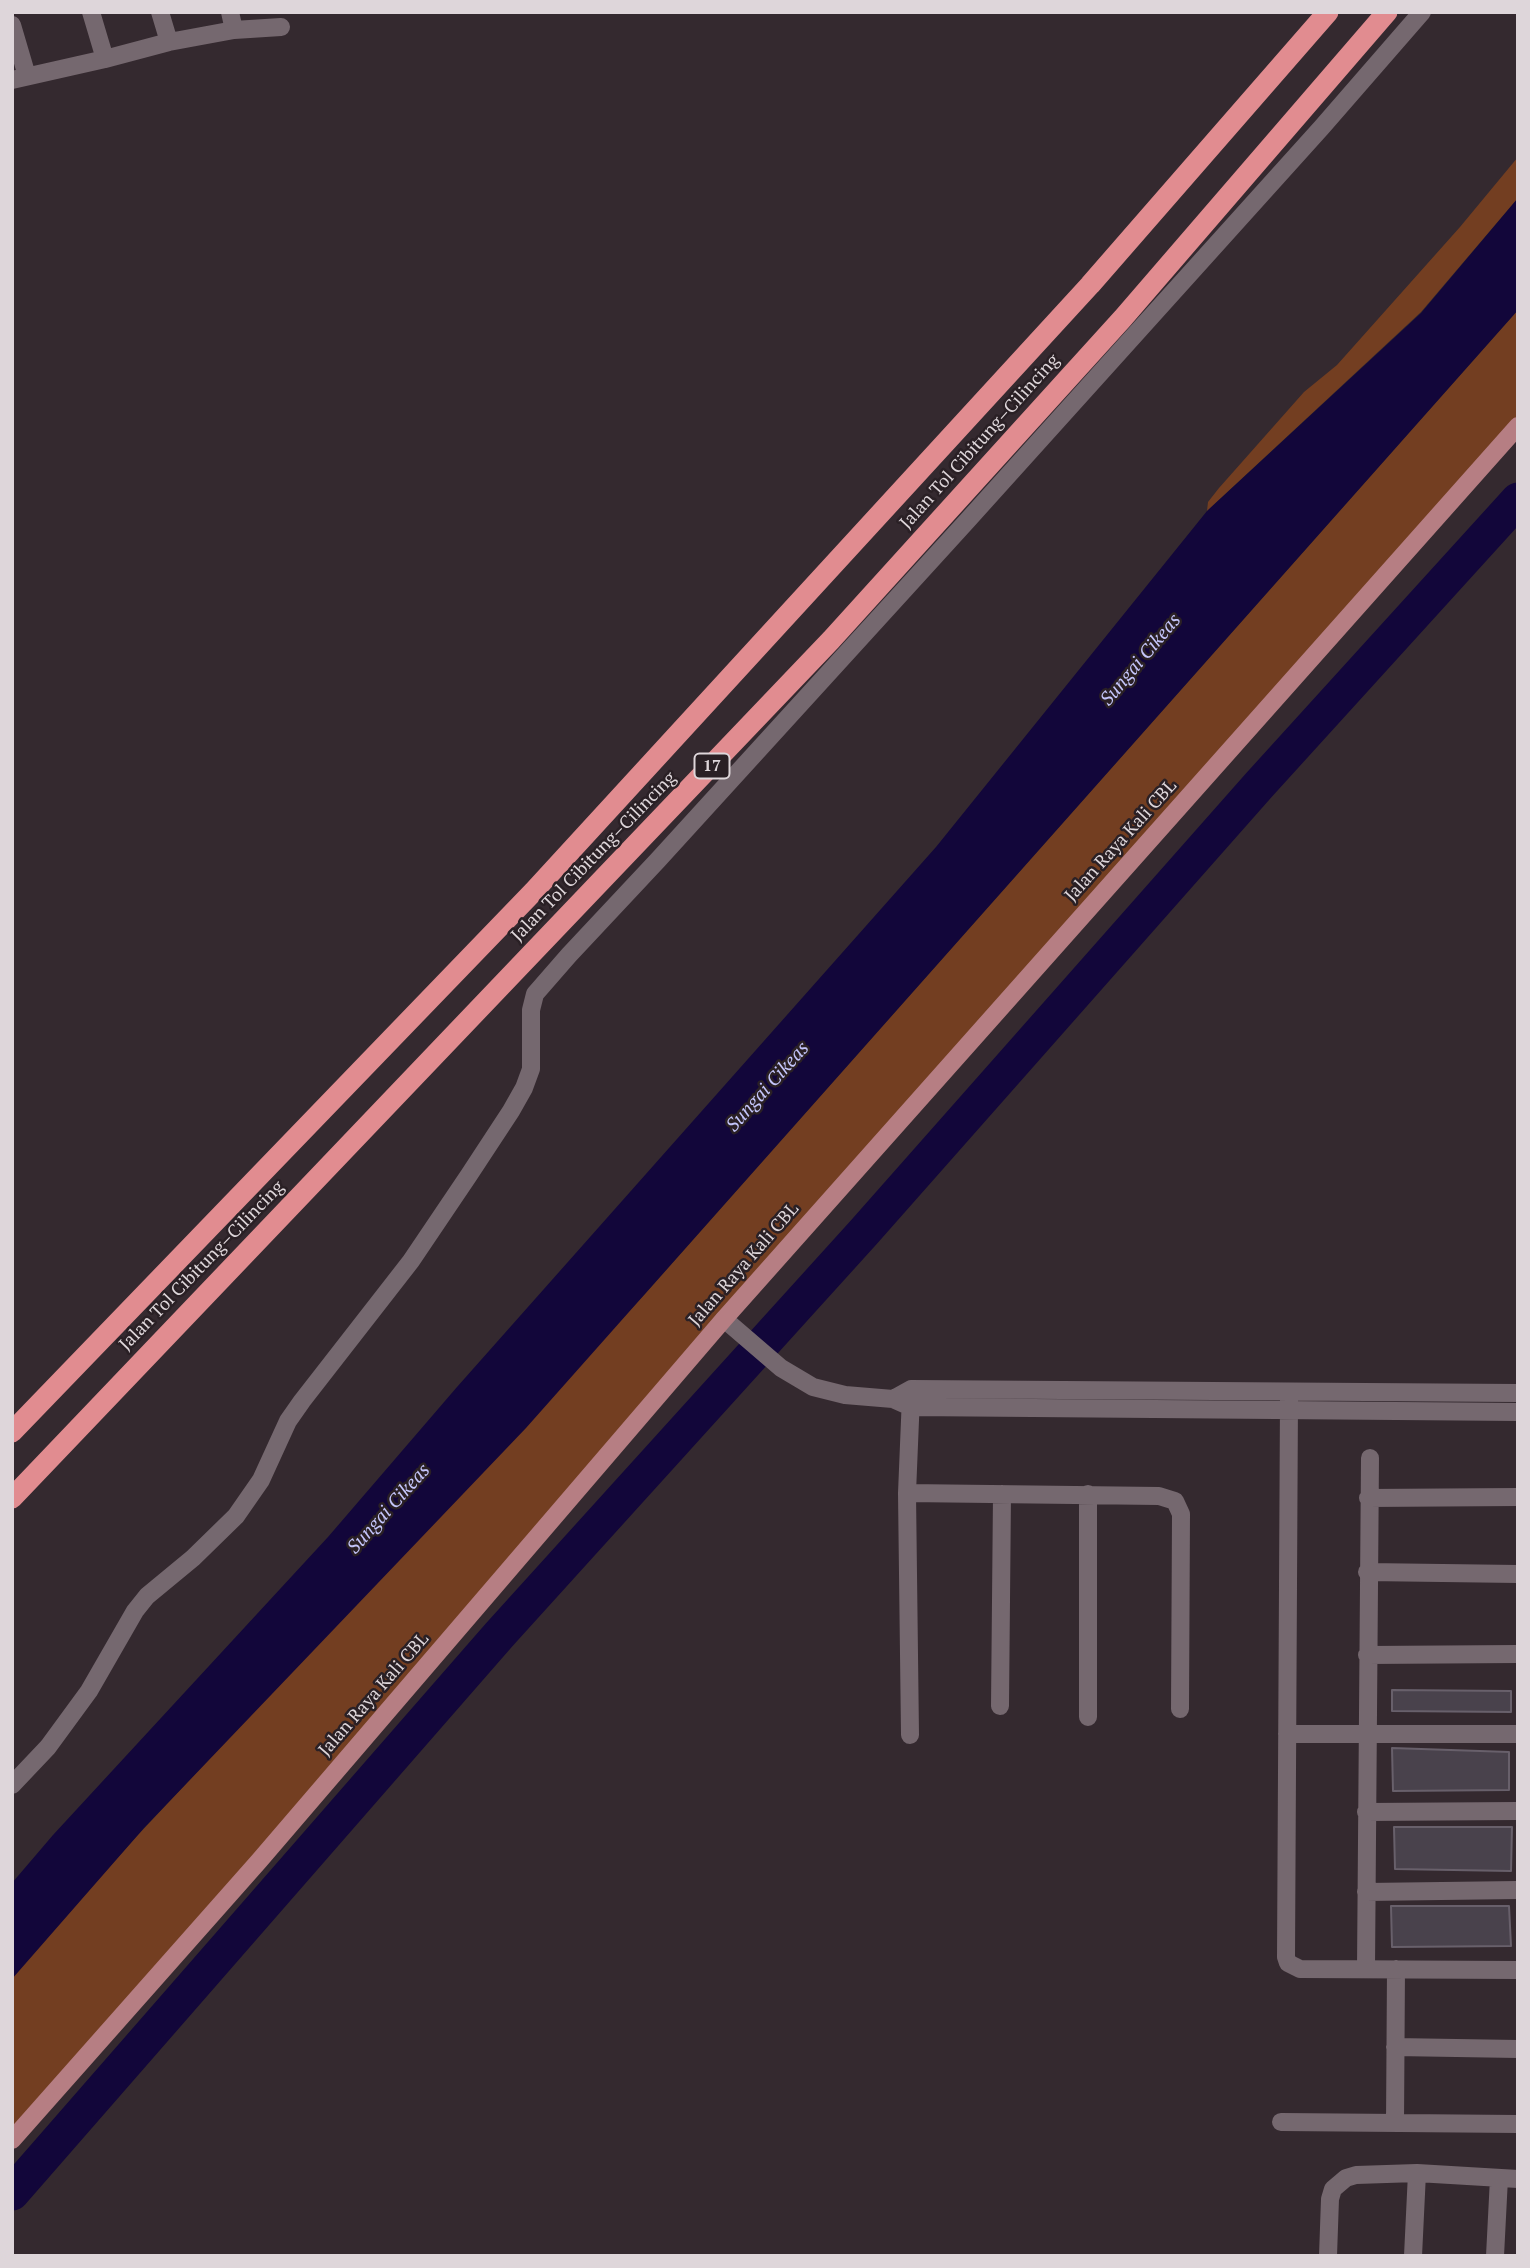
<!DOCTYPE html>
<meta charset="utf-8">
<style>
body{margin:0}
#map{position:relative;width:1530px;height:2268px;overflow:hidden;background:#34292f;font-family:"PT Serif",serif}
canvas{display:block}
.frame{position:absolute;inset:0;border:14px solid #ded6da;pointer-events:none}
</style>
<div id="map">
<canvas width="1530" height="2268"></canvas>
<div class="frame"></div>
</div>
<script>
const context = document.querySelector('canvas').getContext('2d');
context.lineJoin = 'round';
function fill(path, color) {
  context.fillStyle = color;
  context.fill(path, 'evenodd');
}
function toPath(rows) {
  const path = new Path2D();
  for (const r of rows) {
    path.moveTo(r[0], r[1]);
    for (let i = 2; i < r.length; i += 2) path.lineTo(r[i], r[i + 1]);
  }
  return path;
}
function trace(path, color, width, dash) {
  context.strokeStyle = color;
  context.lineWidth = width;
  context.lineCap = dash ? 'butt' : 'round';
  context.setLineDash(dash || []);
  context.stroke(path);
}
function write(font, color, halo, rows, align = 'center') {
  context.font = font + ' "PT Serif",serif';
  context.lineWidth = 5;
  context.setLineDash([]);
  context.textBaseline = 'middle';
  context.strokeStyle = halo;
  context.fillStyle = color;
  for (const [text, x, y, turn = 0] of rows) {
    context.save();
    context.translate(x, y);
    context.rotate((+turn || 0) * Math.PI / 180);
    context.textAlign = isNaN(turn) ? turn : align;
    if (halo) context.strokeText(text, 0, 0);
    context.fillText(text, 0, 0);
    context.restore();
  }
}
fill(toPath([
 [1518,157,1518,198,1421,312,1207,511,1208,502,1219,488,1304,392,1337,365,1460,227],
 [1518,310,1518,426,12,2139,12,1976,136,1837,644,1295]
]), '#733e21');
fill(toPath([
 [1518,198,1518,310,526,1428,144,1828,12,1979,12,1883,53,1835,328,1537,457,1387,936,847,1207,511,1421,313]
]), '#12063a');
trace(toPath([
 [12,2193,499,1635,864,1232,1259,785,1518,500]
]), '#12063a', 35);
const building = toPath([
 [1392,1690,1511,1691,1511,1712,1392,1711,1392,1690],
 [1392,1748,1509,1752,1509,1790,1393,1791,1392,1748],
 [1394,1827,1512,1827,1511,1871,1395,1869,1394,1827],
 [1391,1906,1509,1906,1511,1946,1392,1947,1391,1906]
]);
fill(building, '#49424c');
trace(building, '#68606b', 2);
trace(toPath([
 [91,12,105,59],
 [160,12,169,42],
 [230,12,234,30],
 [12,25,27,76],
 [12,80,105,59,169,42,234,30,281,27],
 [724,1319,781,1368,813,1387,845,1395,893,1399],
 [1518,1393,911,1389,893,1399,911,1407,1518,1412],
 [1289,1399,1286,1957,1288,1963,1300,1969,1518,1970],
 [907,1493,1159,1496,1175,1501,1181,1514,1180,1709],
 [1368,1498,1518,1497],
 [1367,1572,1518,1574],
 [1367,1655,1518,1654],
 [1000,1706,1002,1494],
 [1088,1717,1088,1494],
 [1287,1734,1518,1734],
 [910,1735,907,1493,911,1396],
 [12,1785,48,1747,89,1691,135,1611,147,1596,193,1558,236,1516,261,1480,288,1421,302,1401,411,1261,469,1175,511,1111,524,1088,531,1069,531,1010,535,994,569,955,658,860,967,521,1322,127,1422,12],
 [1366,1812,1518,1811],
 [1366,1892,1518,1890],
 [1366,1968,1370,1458],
 [1395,2047,1518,2049],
 [1281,2122,1518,2124],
 [1395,2123,1396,1969],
 [1328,2256,1330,2199,1333,2189,1346,2178,1356,2175,1417,2173,1518,2179],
 [1413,2256,1417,2173],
 [1495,2256,1499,2178]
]), '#75686f', 18);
trace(toPath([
 [12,2140,259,1861,724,1319,1518,426]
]), '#b67e83', 18);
trace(toPath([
 [12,1432,533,892,1090,285,1328,12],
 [12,1498,831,640,1123,318,1387,12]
]), '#e18c90', 21);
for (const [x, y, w] of [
 [712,766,35]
]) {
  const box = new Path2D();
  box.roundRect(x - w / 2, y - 12.5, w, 25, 5);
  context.fillStyle = '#2a2025';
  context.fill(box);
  trace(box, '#ded6da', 2);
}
write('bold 16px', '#ded6da', null, [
 ["17",712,766]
]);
write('18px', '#ded6da', '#2a2025', [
 ["Jalan Tol Cibitung–Cilincing",980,442,-48],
 ["Jalan Raya Kali CBL",1121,841,-48],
 ["Jalan Tol Cibitung–Cilincing",594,857,-46],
 ["Jalan Raya Kali CBL",744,1265,-49],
 ["Jalan Tol Cibitung–Cilincing",202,1266,-46],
 ["Jalan Raya Kali CBL",374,1695,-49]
]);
write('italic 19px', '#c4c5fa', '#2a2025', [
 ["Sungai Cikeas",1141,660,-50],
 ["Sungai Cikeas",768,1087,-48],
 ["Sungai Cikeas",389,1509,-48]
]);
</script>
